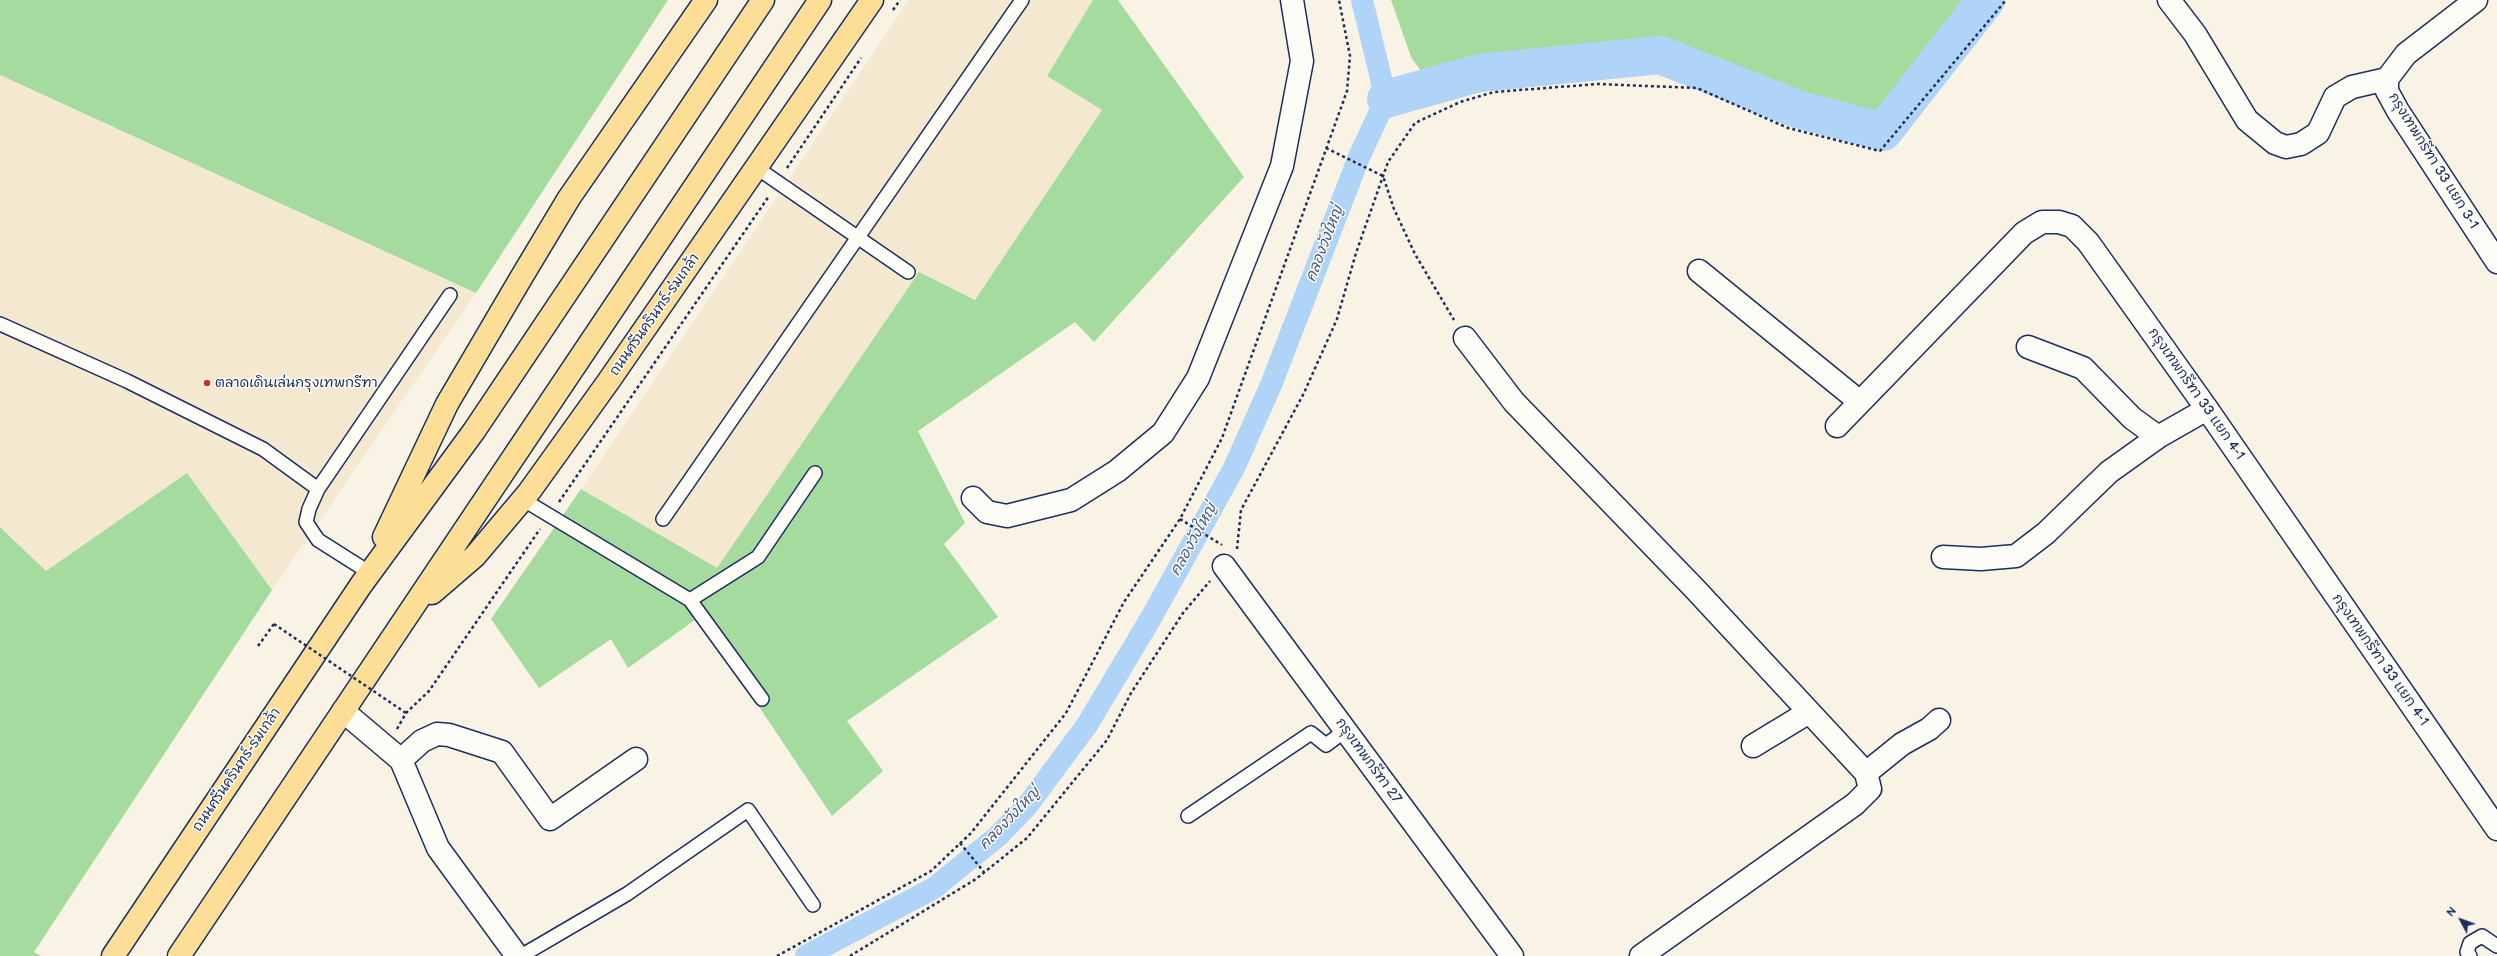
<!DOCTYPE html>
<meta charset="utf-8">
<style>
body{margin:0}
#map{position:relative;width:2497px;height:956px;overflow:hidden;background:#f9f3e5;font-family:"Balsamiq Sans",sans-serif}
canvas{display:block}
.north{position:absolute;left:2441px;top:900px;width:40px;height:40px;-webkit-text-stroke:3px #fdfcf7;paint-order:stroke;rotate:311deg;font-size:11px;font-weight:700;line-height:16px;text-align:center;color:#1b2f5e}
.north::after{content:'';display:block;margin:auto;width:14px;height:18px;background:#1b2f5e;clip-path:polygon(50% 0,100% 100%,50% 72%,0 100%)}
</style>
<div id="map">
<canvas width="2497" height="956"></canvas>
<div class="north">N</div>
</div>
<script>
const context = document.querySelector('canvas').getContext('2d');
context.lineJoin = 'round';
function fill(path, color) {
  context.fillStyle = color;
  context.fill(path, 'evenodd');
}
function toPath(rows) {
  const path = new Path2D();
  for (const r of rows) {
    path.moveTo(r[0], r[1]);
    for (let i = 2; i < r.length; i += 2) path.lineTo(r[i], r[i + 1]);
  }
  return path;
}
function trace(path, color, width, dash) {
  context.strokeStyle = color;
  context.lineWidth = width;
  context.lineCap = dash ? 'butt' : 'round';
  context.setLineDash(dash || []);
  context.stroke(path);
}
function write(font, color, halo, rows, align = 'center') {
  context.font = font + ' "Balsamiq Sans","Playpen Sans Thai",sans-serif';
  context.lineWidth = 3;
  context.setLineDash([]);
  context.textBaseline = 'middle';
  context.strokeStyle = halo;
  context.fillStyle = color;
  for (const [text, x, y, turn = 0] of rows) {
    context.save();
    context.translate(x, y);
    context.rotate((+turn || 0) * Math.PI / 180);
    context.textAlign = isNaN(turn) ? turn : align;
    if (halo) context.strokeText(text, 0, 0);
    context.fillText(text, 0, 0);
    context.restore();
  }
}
fill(toPath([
 [909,0,1093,0,1047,76,1102,110,975,300,919,272,717,569,581,489],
 [0,75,476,293,272,590,187,473,46,571,0,527]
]), '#f4e8d0');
fill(toPath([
 [0,0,668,0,476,293,0,75],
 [1093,0,1118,0,1244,177,1094,342,1075,322,918,431,965,523,944,544,998,617,847,721,883,771,832,816,699,617,628,668,611,639,539,688,491,619,581,489,717,568,919,272,975,300,1102,110,1047,76],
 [1391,0,1972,0,1890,110,1874,121,1708,58,1652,41,1517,51,1421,71,1411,57],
 [187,473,272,590,34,952,41,956,0,956,0,527,46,571]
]), '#a5db9e');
trace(toPath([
 [806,956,934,888,998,836,1027,806,1087,725,1151,618,1234,468,1271,385,1359,157,1386,99,1362,0]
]), '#afd4f8', 22);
trace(toPath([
 [1386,99,1479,73,1660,55,1797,109,1883,132,1986,0]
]), '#afd4f8', 38);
const lane = toPath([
 [757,168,908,272],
 [0,324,127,381,263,449,318,489],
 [522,499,690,600,762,699],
 [663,519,1022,0],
 [367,571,318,540,306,522,309,509,318,489,450,295],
 [690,600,758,557,815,473],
 [1188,816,1311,733,1326,745,1346,730],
 [521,956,627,894,748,810,813,905],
 [2470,956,2467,952,2470,943,2482,936,2497,946]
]);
const street = toPath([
 [2169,0,2195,34,2247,120,2275,143,2286,147,2301,144,2318,133,2335,97,2352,87,2387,79],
 [2476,0,2406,54,2387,79,2387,91,2398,111,2497,262],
 [1699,271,1860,402],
 [1465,338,1514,402,1695,589,1866,773,1870,789,1855,804,1641,956],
 [2028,347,2083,368,2132,418,2158,437],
 [1837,426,2024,233,2042,222,2059,222,2072,226,2088,242,2207,409,2497,829],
 [973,498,987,512,1007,516,1071,500,1117,471,1163,433,1198,378,1282,166,1302,61,1292,0],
 [1943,557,1981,559,2016,556,2046,533,2109,472,2158,437,2207,409],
 [1224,566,1512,956],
 [343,711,401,760,438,848,517,956],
 [1753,746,1809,712],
 [401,760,422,741,437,734,449,735,502,752,550,819,636,759],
 [1866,773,1902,744,1929,729,1939,720]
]);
const primary = toPath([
 [384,537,447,404,521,278,569,198,706,0],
 [432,593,475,556,529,492,608,382,872,0],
 [113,956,361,585,474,431,763,0],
 [179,956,820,0]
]);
trace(lane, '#1b2f5e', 16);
trace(street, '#1b2f5e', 25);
trace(primary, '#1b2f5e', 25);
trace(toPath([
 [893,10,900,0],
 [1326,148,1383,176,1394,209,1415,254,1454,320],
 [787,168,861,58],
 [559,502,769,196],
 [1180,519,1222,545],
 [1237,549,1241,510,1304,393,1337,319,1356,253,1388,162,1415,123,1460,102,1494,92,1598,84,1697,88,1788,128,1880,151,2006,0],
 [258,646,274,624],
 [397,729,406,713,429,691,540,529],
 [960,843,984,872],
 [777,956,931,871,971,833,1066,713,1124,602,1180,519,1222,438,1347,91,1350,56,1339,0],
 [850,956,976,879,1027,838,1107,740,1131,693,1183,613,1210,581]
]), '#1b2f5e', 2.5, [3, 3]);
trace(lane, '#fdfcf7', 13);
trace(street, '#fdfcf7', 22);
trace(primary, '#fdde96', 22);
trace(toPath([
 [274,624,406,713]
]), '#1b2f5e', 2.5, [3, 3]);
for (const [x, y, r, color] of [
 [207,383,4,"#c8321e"]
]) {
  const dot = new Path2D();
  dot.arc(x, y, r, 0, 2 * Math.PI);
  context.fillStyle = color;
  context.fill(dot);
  trace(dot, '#fdfcf7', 1.5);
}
write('14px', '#1b2f5e', '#fdfcf7', [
 ["กรุงเทพกรีฑา 33 แยก 3-1",2433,161,58],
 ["ถนนศรีนครินทร์-ร่มเกล้า",655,315,-55],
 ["กรุงเทพกรีฑา 33 แยก 4-1",2196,394,55],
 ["กรุงเทพกรีฑา 33 แยก 4-1",2380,660,55],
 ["กรุงเทพกรีฑา 27",1368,761,54],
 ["ถนนศรีนครินทร์-ร่มเกล้า",237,770,-56]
]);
write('14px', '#1b2f5e', '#fdfcf7', [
 ["ตลาดเดินเล่นกรุงเทพกรีฑา",215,383]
], 'left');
write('italic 15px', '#405884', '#fdfcf7', [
 ["คลองวังใหญ่",1325,244,-69],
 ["คลองวังใหญ่",1194,540,-61],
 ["คลองวังใหญ่",1010,819,-46]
]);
</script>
